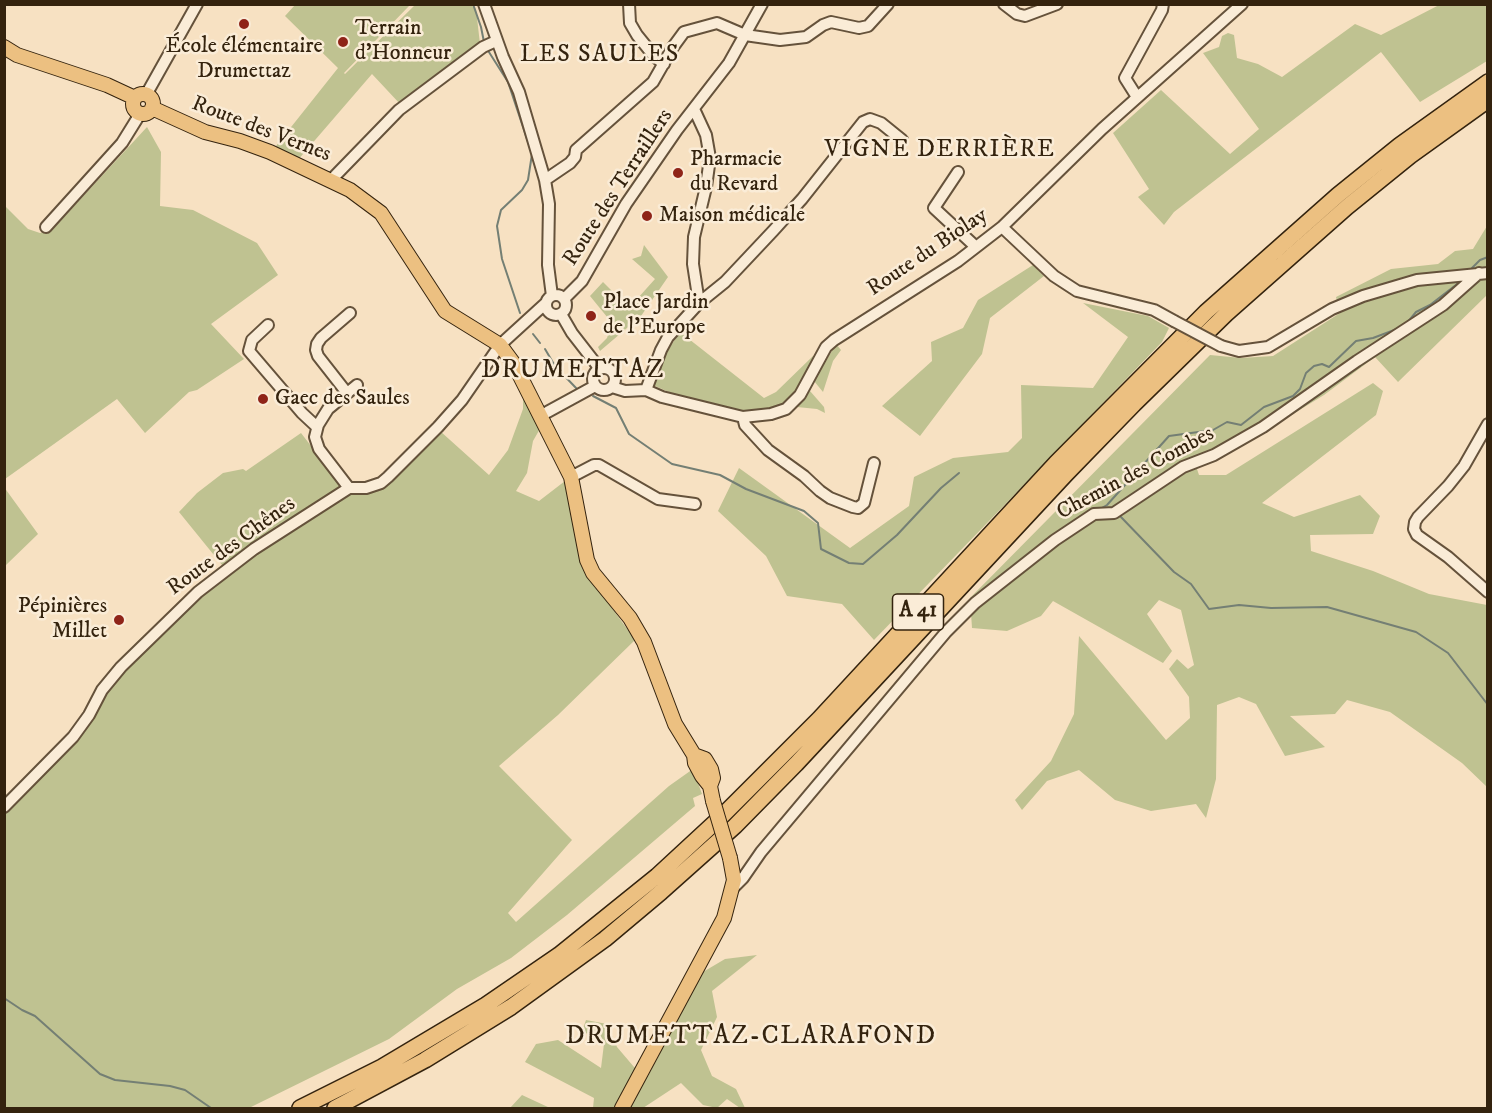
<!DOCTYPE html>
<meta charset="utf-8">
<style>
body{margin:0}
#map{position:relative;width:1492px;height:1113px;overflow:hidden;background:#f7e1c2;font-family:"IM FELL DW Pica",serif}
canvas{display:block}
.frame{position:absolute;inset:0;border:6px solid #34230e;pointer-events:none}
</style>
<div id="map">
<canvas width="1492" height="1113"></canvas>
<div class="frame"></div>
</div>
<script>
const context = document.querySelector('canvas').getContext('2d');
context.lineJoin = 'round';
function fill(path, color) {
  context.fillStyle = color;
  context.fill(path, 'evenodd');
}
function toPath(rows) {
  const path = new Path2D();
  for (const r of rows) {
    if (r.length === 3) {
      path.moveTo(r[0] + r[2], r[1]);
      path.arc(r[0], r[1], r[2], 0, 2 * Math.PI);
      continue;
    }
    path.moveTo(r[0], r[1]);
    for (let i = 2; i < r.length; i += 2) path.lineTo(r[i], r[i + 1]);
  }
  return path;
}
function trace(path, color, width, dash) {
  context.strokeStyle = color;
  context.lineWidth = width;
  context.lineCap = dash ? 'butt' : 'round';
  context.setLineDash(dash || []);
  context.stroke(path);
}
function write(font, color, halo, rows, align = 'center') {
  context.font = font + ' "IM FELL DW Pica",serif';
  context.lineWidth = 5;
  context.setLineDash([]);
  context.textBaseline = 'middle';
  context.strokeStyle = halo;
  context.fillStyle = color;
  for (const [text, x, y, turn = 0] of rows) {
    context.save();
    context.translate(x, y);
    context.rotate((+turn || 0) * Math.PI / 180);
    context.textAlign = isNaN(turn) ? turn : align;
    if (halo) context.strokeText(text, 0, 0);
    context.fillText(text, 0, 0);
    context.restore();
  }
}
fill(toPath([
 [1441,4,1487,5,1487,61,1420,102,1381,52,1174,212,1164,225,1138,197,1149,189,1113,133,1161,90,1230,154,1259,129,1203,53,1219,47,1222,36,1228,33,1234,35,1237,58,1258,64,1282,77,1355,24,1381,35],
 [295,5,410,5,344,73,345,74,415,5,471,5,476,9,480,44,401,105,372,74,297,161,276,146,338,68,285,16],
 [147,127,161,152,160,206,193,210,257,243,278,275,211,324,244,359,197,390,189,392,145,433,117,399,5,479,4,205,28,229,40,233,52,230],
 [1487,226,1487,295,1398,382,1375,357,1324,395,1215,462,1196,466,1199,475,1226,475,1373,383,1383,391,1376,415,1262,503,1294,517,1360,495,1380,516,1373,534,1310,535,1311,551,1373,571,1429,594,1487,605,1487,787,1462,763,1390,712,1347,700,1335,714,1290,716,1325,747,1285,756,1256,704,1239,697,1217,705,1216,779,1206,818,1196,804,1151,811,1115,800,1079,770,1047,781,1022,810,1015,800,1051,761,1074,714,1079,636,1166,740,1190,718,1189,697,1169,669,1177,659,1188,669,1194,665,1181,610,1159,600,1147,614,1172,651,1163,663,1053,601,1041,616,1007,631,972,628,970,598,1210,355,1241,358,1273,356,1340,313,1336,297,1391,269,1438,264,1455,251,1473,249],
 [644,245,668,277,641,316,600,351,598,347,607,338,612,323,590,296,603,282,629,308,655,279,632,259,641,256],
 [1033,265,1044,276,990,318,982,354,920,436,882,406,932,361,931,342,963,328,978,300],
 [1083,303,1148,316,1169,328,1162,342,874,640,842,604,787,596,766,556,718,511,739,468,850,548,909,506,914,477,953,458,1008,452,1022,438,1021,385,1093,388,1128,337],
 [680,332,764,398,776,392,813,356,817,358,794,396,784,405,766,410,741,413,671,393,653,385,664,356],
 [836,344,841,350,833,361,823,392,814,381],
 [810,391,824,407,825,413,817,409,797,407],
 [523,396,541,427,533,441,527,473,516,491,539,501,565,481,570,488,586,572,635,640,558,715,499,766,572,840,508,913,516,922,669,786,693,769,702,794,693,798,695,806,567,915,511,958,457,989,389,1039,249,1108,5,1108,5,799,80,724,100,685,138,641,222,565,179,512,197,493,223,473,243,469,246,471,301,433,348,494,379,489,440,431,489,475,508,450,523,409],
 [4,487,38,534,5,566,4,566],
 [757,955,712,991,717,1017,701,1050,712,1076,736,1089,745,1108,740,1108,727,1099,717,1108,703,1105,681,1083,643,1108,634,1108,629,1106,628,1108,593,1108,594,1098,525,1062,536,1044,558,1040,601,1068,604,1044,597,1032,581,1034,586,1020,607,1024,617,1047,634,1067,648,1076,703,972,725,959],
 [522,1095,550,1108,510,1108]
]), '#bfc291');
trace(toPath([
 [473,4,481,27,484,42],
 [487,49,508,82,532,154,528,180,522,190,501,210,497,226,502,259,520,313],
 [1472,268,1480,260,1488,257],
 [1407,323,1416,312,1430,305,1461,281],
 [533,334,540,343],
 [545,349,555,366,577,389],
 [593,396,616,408,629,434,672,464,720,475,746,489,804,511,818,523,821,549,849,563,863,564,897,535,941,488,959,473],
 [1100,509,1107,505,1169,436,1213,430,1227,422,1241,425,1264,407,1293,396,1300,389,1306,373,1314,366,1322,364,1329,367,1356,341,1373,338,1397,329],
 [1120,516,1174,572,1191,584,1209,609,1239,605,1271,608,1327,607,1416,632,1448,653,1488,705],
 [4,998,22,1010,35,1016,100,1074,115,1080,170,1086,185,1090,211,1108]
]), '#747f74', 2);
const minor = toPath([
 [484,4,503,57,519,92,545,180,549,204,548,265,552,296],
 [629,4,630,23,637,35,654,56,664,64],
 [1004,4,1017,14,1025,16,1057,4],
 [146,95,197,4],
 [1137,97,1125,78,1162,10,1163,4],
 [958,172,934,208,976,247],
 [331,180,399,110,483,47,496,41],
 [545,180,570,163,575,157,576,150,653,82,673,47,684,32,717,23,745,35,780,40,806,37,823,25,831,22,859,28,868,26,888,4],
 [46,227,122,143,140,114],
 [1002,227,1054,276,1077,291,1154,310,1174,321],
 [556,305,10],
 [564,299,582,281,626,204,677,130,729,63,762,4],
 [699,303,725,282,773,231,802,199,863,122,870,119,881,123,902,140],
 [561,314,572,333,600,369],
 [268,325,252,340,249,351,302,413,317,427],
 [1221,346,1239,351,1268,347,1332,309,1363,296,1417,280,1488,273],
 [604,379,11],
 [612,387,625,391,646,390,662,397,743,417,771,414,786,409,800,395,826,347,834,340,958,261,1002,227,1102,129,1242,4],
 [646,390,661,350,668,337,699,303,693,264,694,237,706,187,710,158,706,135,694,109],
 [347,393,318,356,316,350,317,344,321,338,350,313],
 [540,416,595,386],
 [743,417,745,425,768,450,804,476,820,491,830,498,853,507,858,508,864,503,874,463],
 [1488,424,1464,466,1448,486,1418,517,1415,522,1414,529,1417,535,1448,557,1488,592],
 [571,477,594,465,599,465,658,499,695,504],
 [349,488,319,449,315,437,318,425,328,409,357,385],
 [4,807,73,737,89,715,102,690,121,667,198,592,254,549,349,488,366,488,381,483,388,477,438,427,462,400,500,345,546,303],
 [732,889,743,878,761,852,946,632,975,603,1055,540,1094,514,1114,513,1183,467,1214,455,1263,427,1357,361,1443,305,1479,273]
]);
const major = toPath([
 [4,47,17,55,107,85,135,98],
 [143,104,10],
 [152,108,205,132,240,141,270,152,350,190,381,213,445,311,500,345,514,364,571,477,587,560,593,573,630,618,644,642,675,724,694,755,695,763,702,776,710,786,713,801],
 [694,755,705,759,711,769,713,778,710,786],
 [622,1108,724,918,734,880,730,858]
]);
const highway = toPath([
 [300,1108,382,1067,486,1005,559,955,657,876,723,815,819,719,1056,463,1206,312,1338,195,1400,145,1488,82],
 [335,1108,425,1060,511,1007,605,939,661,892,735,826,796,764,1066,474,1134,404,1226,314,1347,207,1410,156,1488,100]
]);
trace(minor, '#65523b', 14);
trace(major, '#34230e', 16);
trace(highway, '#34230e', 18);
trace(minor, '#faecd7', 10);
trace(major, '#ecc081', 14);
trace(highway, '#ecc081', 15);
const minorBridge = toPath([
 [1174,321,1221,346]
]);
const majorBridge = toPath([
 [713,801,730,858]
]);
trace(minorBridge, '#65523b', 14, []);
trace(majorBridge, '#34230e', 16, []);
trace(minorBridge, '#faecd7', 10);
trace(majorBridge, '#ecc081', 14);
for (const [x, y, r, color] of [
 [244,24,6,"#8f2418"],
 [343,42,6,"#8f2418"],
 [678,173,6,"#8f2418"],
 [647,216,6,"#8f2418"],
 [591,316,6,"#8f2418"],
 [263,399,6,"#8f2418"],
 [119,620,6,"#8f2418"]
]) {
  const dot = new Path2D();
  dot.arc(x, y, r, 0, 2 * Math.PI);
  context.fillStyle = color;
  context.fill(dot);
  trace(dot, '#faecd7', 2);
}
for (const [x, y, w] of [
 [918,612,51]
]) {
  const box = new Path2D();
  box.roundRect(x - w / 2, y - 18, w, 36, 4.5);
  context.fillStyle = '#faecd7';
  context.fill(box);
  trace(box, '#34230e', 1.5);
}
write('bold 21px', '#34230e', null, [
 ["A 41",918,612]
]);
write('22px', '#34230e', '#faecd7', [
 ["Terrain",355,29],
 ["d'Honneur",355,54],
 ["École élémentaire",244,47,"center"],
 ["Drumettaz",244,72,"center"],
 ["Pharmacie",690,160],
 ["du Revard",690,185],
 ["Maison médicale",659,216],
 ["Place Jardin",603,303],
 ["de l'Europe",603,328],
 ["Gaec des Saules",275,399],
 ["Pépinières",107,607,"right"],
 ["Millet",107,632,"right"]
], 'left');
write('22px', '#34230e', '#faecd7', [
 ["Route des Vernes",261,130,21],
 ["Route des Terraillers",619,188,-57],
 ["Route du Biolay",928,253,-34],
 ["Chemin des Combes",1136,474,-28],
 ["Route des Chênes",232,547,-36]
]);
context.letterSpacing = '1.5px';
write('24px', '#34230e', '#faecd7', [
 ["LES SAULES",600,56],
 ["VIGNE DERRIÈRE",940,151]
]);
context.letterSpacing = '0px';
context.letterSpacing = '1.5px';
write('26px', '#34230e', '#faecd7', [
 ["DRUMETTAZ",573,372],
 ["DRUMETTAZ-CLARAFOND",751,1038]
]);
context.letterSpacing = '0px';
</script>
